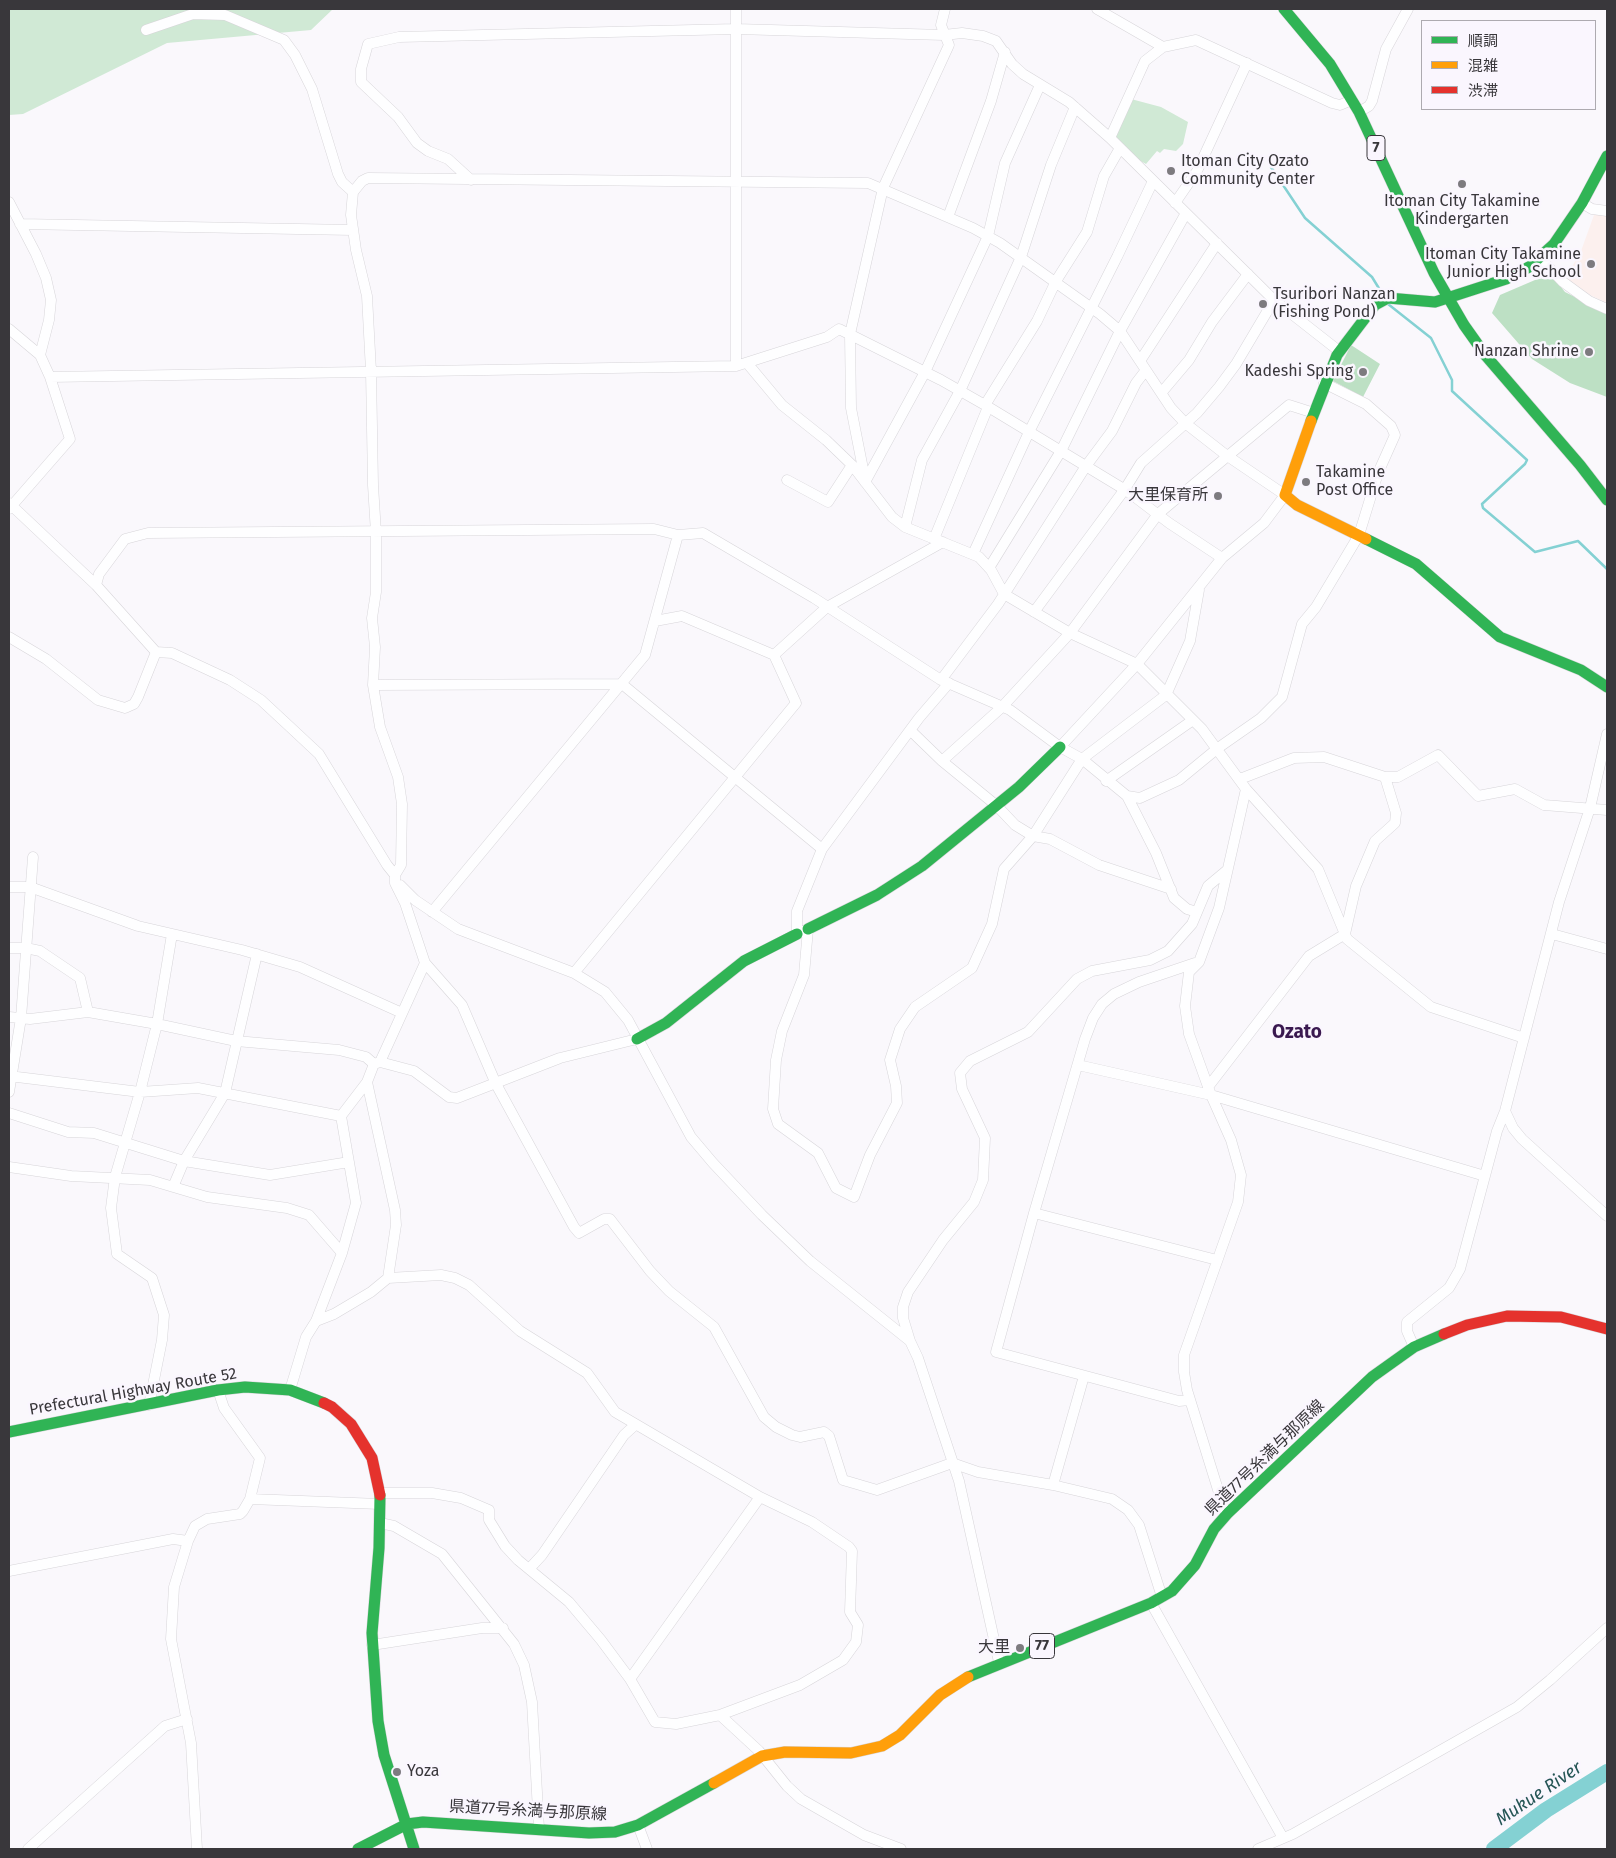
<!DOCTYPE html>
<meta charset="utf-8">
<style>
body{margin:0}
#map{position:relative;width:1616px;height:1858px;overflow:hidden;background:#faf8fc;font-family:"Fira Sans","Noto Sans JP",sans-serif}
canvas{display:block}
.frame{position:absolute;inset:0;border:10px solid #39373b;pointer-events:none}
.legend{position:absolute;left:1421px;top:20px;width:175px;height:90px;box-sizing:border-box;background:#faf6fe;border:1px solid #adaab0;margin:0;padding:6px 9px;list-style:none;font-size:15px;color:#39373b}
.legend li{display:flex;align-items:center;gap:10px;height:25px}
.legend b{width:25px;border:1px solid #adaab0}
</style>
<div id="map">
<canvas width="1616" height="1858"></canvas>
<div class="frame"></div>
<ul class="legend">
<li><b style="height:6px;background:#30b455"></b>順調</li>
<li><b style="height:6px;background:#ff9f0a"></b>混雑</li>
<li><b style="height:6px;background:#e5322d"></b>渋滞</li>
</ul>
</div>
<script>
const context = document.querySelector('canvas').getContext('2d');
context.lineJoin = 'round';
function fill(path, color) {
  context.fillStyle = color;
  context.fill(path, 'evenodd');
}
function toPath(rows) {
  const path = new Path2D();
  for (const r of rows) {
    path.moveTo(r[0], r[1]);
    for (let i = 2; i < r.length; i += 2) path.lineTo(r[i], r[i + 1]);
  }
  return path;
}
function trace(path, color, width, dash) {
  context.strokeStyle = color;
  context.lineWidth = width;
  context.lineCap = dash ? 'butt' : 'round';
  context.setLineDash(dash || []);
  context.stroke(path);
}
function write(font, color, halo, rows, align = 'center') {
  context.font = font + ' "Fira Sans","Noto Sans JP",sans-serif';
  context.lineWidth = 5;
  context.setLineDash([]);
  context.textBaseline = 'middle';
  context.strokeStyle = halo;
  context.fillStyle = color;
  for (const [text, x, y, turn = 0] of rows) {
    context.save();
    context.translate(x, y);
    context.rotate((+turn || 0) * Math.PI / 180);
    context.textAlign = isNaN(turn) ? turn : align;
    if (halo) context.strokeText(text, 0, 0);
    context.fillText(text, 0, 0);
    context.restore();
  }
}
fill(toPath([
 [1598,213,1607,215,1607,303,1577,289,1566,277,1581,251,1594,215]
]), '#fcf0ee');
fill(toPath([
 [9,9,333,9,311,30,167,43,23,114,9,115],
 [1131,99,1161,107,1188,122,1183,144,1176,151,1164,149,1160,153,1157,151,1146,164,1137,159,1114,136]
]), '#d0e9d5');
fill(toPath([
 [1552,276,1565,292,1607,313,1607,397,1570,383,1532,359,1492,313,1500,295,1535,280],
 [1351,345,1380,364,1363,397,1333,381]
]), '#bde0c4');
trace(toPath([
 [1271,167,1305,218,1372,277,1383,295],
 [1388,304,1431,338,1452,380,1452,391,1527,460,1525,464,1482,504,1483,508,1535,552,1578,541,1607,569]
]), '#84d1d3', 2.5);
trace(toPath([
 [1494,1849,1546,1810,1607,1772]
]), '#84d1d3', 16);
const street = toPath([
 [1097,9,1163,47],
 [146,30,193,14,225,15,284,40,295,55,312,89,338,174,342,182,353,192],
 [1359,112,1369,106,1372,101,1386,49,1408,9],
 [1110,138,1145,61,1163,47,1196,40,1332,103,1340,105,1352,100],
 [471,180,448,159,428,151,417,143,398,117,361,82,361,69,368,44,399,37,736,29,944,35,962,33,983,36,996,41,1012,64,1023,74,1069,102,1110,138,1274,300,1339,351],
 [9,202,36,254,46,278,51,300,49,320,40,355],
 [1175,203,1197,171,1247,63],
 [1582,203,1592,209,1607,211],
 [948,217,991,101,1005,52],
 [20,224,353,230],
 [1540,258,1563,282,1589,301,1607,309],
 [9,329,40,355,50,377,70,439,9,509],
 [1140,361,1217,243],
 [747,363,782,405,826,440,852,465,892,517,905,527,979,557,991,570,1004,594,1070,633,1137,664,1202,729,1246,789,1318,869,1347,939,1431,1007,1524,1038],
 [736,366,736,9],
 [50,377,736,366,827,337,839,329,941,380,985,405,1127,491,1169,523,1222,558],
 [1162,392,1189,360,1212,322,1248,274],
 [985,405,1037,321,1056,281,1087,232,1104,176,1120,148],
 [865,479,851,408,850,334,883,188,949,45,941,25,945,9],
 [787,480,828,502,852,465],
 [865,482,925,372,988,236,1005,163,1040,85],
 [9,503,96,585,156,652,172,653,230,680,261,700,289,726,319,754,387,865,395,875],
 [905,527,922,460,960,391,1021,257,1051,165,1075,107],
 [934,539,988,407],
 [973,554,1029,432,1117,257,1153,181],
 [989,568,1061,451,1120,331,1186,213],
 [96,585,99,574,125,539,148,533,654,529,678,535,703,533,814,598,941,680,1010,710,1060,747,1082,759,1127,796,1156,853,1174,898,1187,909,1197,912],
 [1034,612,1125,489,1141,463,1197,413,1219,387,1236,364,1274,300],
 [655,621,682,616,774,655],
 [9,637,46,659,98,700,125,708,134,704,138,697,156,652],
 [941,680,998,604,1086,466,1112,431,1136,383,1146,370],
 [949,683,919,718,822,849,797,911,797,934,808,929,804,975,782,1031,776,1060,773,1109,778,1124,818,1153,836,1188,854,1197,870,1155,897,1103,896,1086,890,1060,900,1029,915,1007,972,968,992,924,1004,869,1033,836,1050,839,1099,865,1171,889],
 [373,685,622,684,822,849],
 [910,730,942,761,997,806,1015,825,1033,836,1082,759,1166,695,1190,641,1199,590],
 [1060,747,1137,664,1222,558,1264,523,1285,495,1226,455,1185,423,1171,408,1120,331,1100,314,1000,243,973,228,868,183,368,178,362,181,353,192,351,215,356,250,367,296,371,371,373,485,376,533,376,592,372,618,375,647,373,685,380,727,398,777,402,804,401,865,395,875,395,883,405,903,425,963,462,1005,496,1084,574,1227,579,1233,604,1219,610,1219,650,1271,669,1291,714,1327,764,1417,776,1427,792,1435,800,1437,824,1432,829,1436,843,1480,877,1490,952,1463,978,1472,1053,1485,1112,1499,1128,1510,1139,1525,1162,1597],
 [942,761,1002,707,1070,633,1158,514,1289,405,1314,413],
 [1385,777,1398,777,1438,755,1478,796,1515,789,1544,805,1607,810],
 [1106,781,1193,720],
 [1127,796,1140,798,1179,780,1218,748,1261,718,1282,697,1302,624,1316,607,1359,535,1378,473,1395,435,1391,426,1366,404,1324,383],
 [400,885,415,900,458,929,574,973,605,992,628,1020,691,1137,713,1163,762,1215,810,1261,910,1341],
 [9,887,30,887,138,926,242,950,300,967,402,1013],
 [432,912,645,655,678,535],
 [1552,934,1607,949],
 [9,948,26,948,40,951,80,978,88,1012],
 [574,973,796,703,774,655,827,607,943,542],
 [9,1017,30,1019,88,1012,157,1024,236,1041,339,1050,366,1057,374,1064],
 [380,1062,425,963],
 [1078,1065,1211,1095,1485,1176],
 [9,1076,140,1092,198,1088,341,1116],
 [1208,1087,1309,956,1345,934,1356,886,1375,841,1395,823,1396,813,1385,777,1324,757,1294,758,1240,779],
 [9,1092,21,1018,33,857],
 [1505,1111,1513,1128,1522,1139,1607,1216],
 [9,1113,68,1132,94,1133,184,1161,270,1175,349,1162],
 [9,1167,71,1176,150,1180,207,1197,287,1208,309,1215,342,1253,316,1321,306,1337,290,1390],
 [173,1187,184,1161,225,1093,257,954],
 [1034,1213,1217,1260],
 [342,1253,356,1203,341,1116,367,1082],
 [388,1278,396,1225,395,1210,367,1082,374,1064,380,1062,414,1071,449,1097,457,1098,560,1058,637,1039],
 [316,1321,334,1314,371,1292,388,1278,441,1275,455,1278,469,1285,520,1331,587,1373,615,1412,760,1497,812,1522,849,1547,852,1551,850,1612,858,1625,856,1642,843,1660,800,1685,720,1715,676,1724,655,1722,630,1679,601,1640,569,1602,518,1560,505,1546,489,1520,489,1510,461,1498,432,1493,380,1493],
 [1414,1347,1407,1331,1407,1322,1449,1288,1460,1269,1497,1131,1505,1111,1559,902,1590,808,1607,734],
 [1190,1400,1179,1401,996,1352,1034,1213,1085,1039,1093,1018,1102,1004,1114,994,1139,982,1195,963],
 [149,1405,162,1340,164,1315,152,1278,117,1254,111,1208,115,1177,140,1092,157,1024,172,934],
 [1053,1485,1084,1376],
 [250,1499,380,1504],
 [1228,1513,1224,1509,1187,1390,1184,1372,1184,1355,1238,1202,1241,1175,1231,1140,1211,1095,1189,1034,1185,1006,1189,972,1199,962,1219,908,1246,789],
 [380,1523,394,1526,442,1554,514,1644,524,1665,532,1702,539,1829],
 [530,1568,542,1555,624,1435,635,1425],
 [9,1571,173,1539,188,1541],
 [1151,1603,1283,1838],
 [372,1645,482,1628,503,1628],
 [999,1662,959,1481,918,1358,910,1341,903,1318,903,1307,908,1292,943,1240,974,1202,983,1180,985,1138,962,1089,960,1073,970,1061,1028,1032,1077,979,1092,971,1150,960,1168,951,1192,924,1208,886,1226,871],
 [630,1679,760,1497],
 [720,1715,759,1751,787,1786,801,1799,864,1835,901,1849],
 [638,1825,647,1849],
 [28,1849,165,1726,187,1719],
 [197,1849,191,1743,171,1639,174,1587,188,1541,195,1526,207,1519,240,1514,243,1511,250,1499,260,1458,224,1408,218,1390],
 [1258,1849,1293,1834,1517,1707,1550,1680,1607,1628]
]);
const fast = toPath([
 [1284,9,1330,64,1359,112,1434,273,1464,325,1486,356,1580,465,1607,500],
 [1311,421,1337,355,1375,305,1388,298,1435,302,1506,279,1529,267,1554,244,1582,203,1607,156],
 [1366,539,1416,564,1500,637,1581,670,1607,687],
 [808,929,877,895,922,866,1019,787,1060,747],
 [637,1039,666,1023,744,961,797,934],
 [9,1432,218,1390,245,1387,290,1390,324,1403],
 [380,1495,379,1548,372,1633,378,1721,384,1755,414,1849],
 [968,1677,1151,1603,1172,1591,1195,1565,1214,1529,1228,1513,1372,1377,1414,1347,1444,1334],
 [358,1849,407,1824,423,1822,589,1833,615,1832,638,1825,714,1783]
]);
const slow = toPath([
 [1311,421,1285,495,1297,505,1366,539],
 [714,1783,762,1756,785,1752,851,1753,882,1746,900,1735,940,1695,968,1677]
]);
const jam = toPath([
 [1444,1334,1467,1325,1507,1316,1561,1317,1607,1329],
 [324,1403,332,1407,351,1424,372,1458,380,1495]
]);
trace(street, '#d7d5d9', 11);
trace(fast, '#d7d5d9', 12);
trace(slow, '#d7d5d9', 12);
trace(jam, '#d7d5d9', 12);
trace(street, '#fefeff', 10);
trace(fast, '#30b455', 11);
trace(slow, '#ff9f0a', 11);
trace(jam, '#e5322d', 11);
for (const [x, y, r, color] of [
 [1171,171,5,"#7d7b7f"],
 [1462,184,5,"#7d7b7f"],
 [1591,264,5,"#7d7b7f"],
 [1263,304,5,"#7d7b7f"],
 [1589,352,5,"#7d7b7f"],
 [1363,372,5,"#7d7b7f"],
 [1306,482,5,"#7d7b7f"],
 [1218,496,5,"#7d7b7f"],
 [1020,1648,5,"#7d7b7f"],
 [397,1772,5,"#7d7b7f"]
]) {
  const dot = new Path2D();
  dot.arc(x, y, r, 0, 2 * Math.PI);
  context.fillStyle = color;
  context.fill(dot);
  trace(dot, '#faf6fe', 2);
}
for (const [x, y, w] of [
 [1376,148,18],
 [1042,1646,25]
]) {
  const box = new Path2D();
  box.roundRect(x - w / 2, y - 12.5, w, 25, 4);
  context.fillStyle = '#faf6fe';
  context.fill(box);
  trace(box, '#39373b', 1);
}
write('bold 15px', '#39373b', null, [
 ["7",1376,148],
 ["77",1042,1646]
]);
write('16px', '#39373b', '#faf6fe', [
 ["Itoman City Ozato",1181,162,"left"],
 ["Community Center",1181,180,"left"],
 ["Itoman City Takamine",1462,202,"center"],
 ["Kindergarten",1462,220,"center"],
 ["Itoman City Takamine",1581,255],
 ["Junior High School",1581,273],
 ["Tsuribori Nanzan",1273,295,"left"],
 ["(Fishing Pond)",1273,313,"left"],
 ["Nanzan Shrine",1579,352],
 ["Kadeshi Spring",1353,372],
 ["Takamine",1316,473,"left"],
 ["Post Office",1316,491,"left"],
 ["大里保育所",1208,496],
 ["大里",1010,1648],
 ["Yoza",407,1772,"left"]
], 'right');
write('16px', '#39373b', '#faf6fe', [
 ["Prefectural Highway Route 52",133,1392,-10],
 ["県道77号糸満与那原線",1265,1458,-44],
 ["県道77号糸満与那原線",528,1811,3]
]);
write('italic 18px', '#255555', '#faf6fe', [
 ["Mukue River",1539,1794,-34]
]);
write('bold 19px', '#3a1950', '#faf6fe', [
 ["Ozato",1297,1033]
]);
</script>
